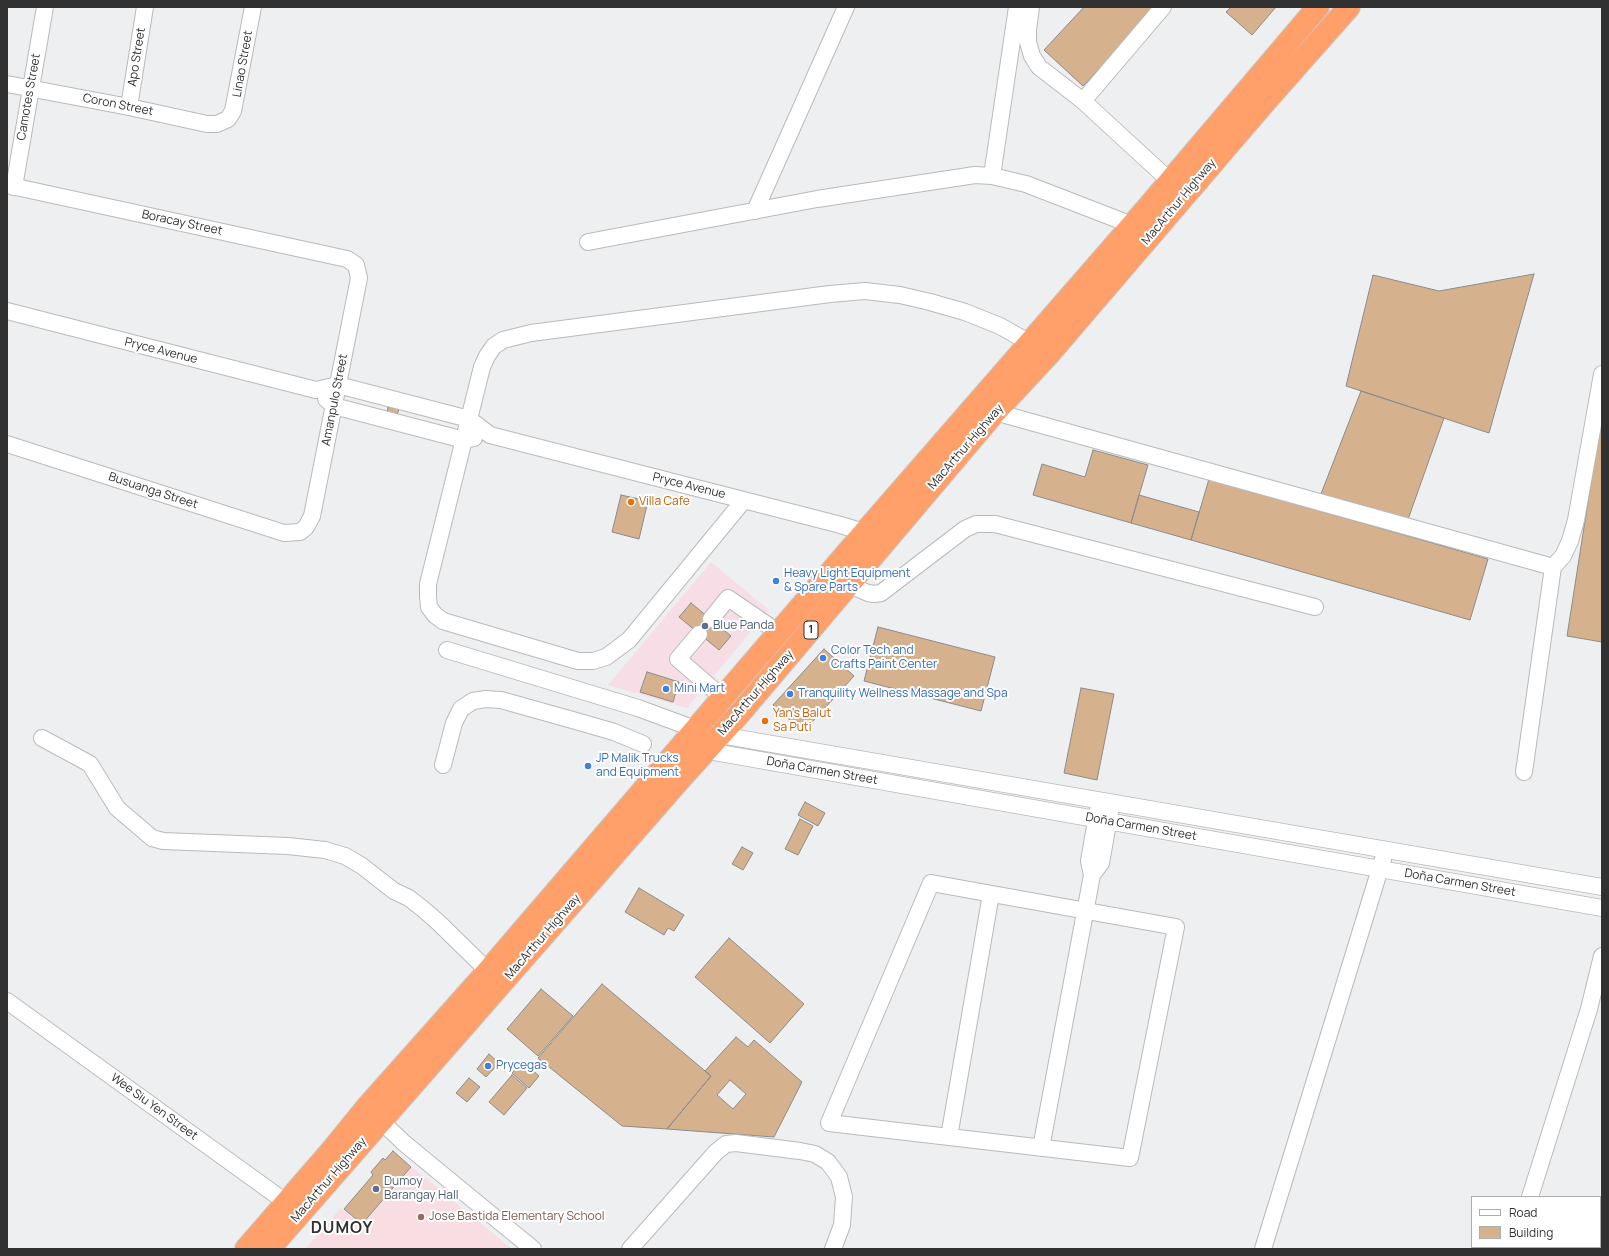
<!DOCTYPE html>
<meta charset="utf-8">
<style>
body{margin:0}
#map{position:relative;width:1609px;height:1256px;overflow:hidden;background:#eeeff0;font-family:Manrope,sans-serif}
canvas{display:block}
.frame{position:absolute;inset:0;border:8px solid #313131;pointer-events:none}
.legend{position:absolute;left:1471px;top:1196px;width:130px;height:52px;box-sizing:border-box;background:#fff;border:1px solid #adadad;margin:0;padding:5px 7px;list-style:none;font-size:12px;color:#313131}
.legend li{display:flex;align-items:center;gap:8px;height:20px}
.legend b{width:20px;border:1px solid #adadad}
</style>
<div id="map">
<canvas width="1609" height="1256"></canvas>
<div class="frame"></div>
<ul class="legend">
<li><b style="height:5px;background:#fff"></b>Road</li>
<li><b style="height:11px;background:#d5b28d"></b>Building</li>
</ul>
</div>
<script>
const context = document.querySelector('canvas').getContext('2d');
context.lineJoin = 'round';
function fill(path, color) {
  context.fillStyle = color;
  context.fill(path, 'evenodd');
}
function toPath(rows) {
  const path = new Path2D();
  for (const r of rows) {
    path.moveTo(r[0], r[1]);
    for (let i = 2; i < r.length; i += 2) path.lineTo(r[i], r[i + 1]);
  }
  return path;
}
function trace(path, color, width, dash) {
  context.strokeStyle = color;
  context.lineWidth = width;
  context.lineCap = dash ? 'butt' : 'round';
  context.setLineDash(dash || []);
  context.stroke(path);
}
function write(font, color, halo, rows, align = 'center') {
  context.font = font + ' Manrope,sans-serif';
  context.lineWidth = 4;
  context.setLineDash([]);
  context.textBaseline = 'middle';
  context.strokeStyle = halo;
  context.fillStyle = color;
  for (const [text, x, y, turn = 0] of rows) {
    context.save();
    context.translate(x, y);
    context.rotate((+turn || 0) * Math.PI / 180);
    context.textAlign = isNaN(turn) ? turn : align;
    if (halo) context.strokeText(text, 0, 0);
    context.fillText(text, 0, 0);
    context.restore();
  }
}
fill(toPath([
 [711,562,769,610,687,708,608,685]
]), '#f7dde6');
fill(toPath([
 [412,1167,512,1249,305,1249,341,1208,362,1225]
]), '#f8dde3');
const building = toPath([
 [1084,7,1158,7,1083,86,1044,50,1084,7],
 [1231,7,1276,7,1252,35,1226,12,1231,7],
 [1534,274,1489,433,1346,386,1373,275,1439,291,1534,274],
 [1361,391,1444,418,1406,525,1319,499,1361,391],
 [388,407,399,409,397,415,387,413,388,407],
 [1602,412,1602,642,1567,636,1602,412],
 [1093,450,1148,465,1131,523,1033,495,1042,464,1085,477,1093,450],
 [1209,479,1488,559,1470,620,1191,540,1209,479],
 [621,495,648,501,639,539,612,532,621,495],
 [1139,495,1199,512,1191,540,1131,523,1139,495],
 [691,603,731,636,719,650,679,617,691,603],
 [878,627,995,657,981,711,864,681,878,627],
 [824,649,854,676,803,732,773,705,824,649],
 [647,672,679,682,673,702,640,692,647,672],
 [1081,688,1114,694,1097,780,1064,773,1081,688],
 [805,802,825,813,818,826,798,815,805,802],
 [800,819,813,826,798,855,785,849,800,819],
 [742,847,753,853,743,870,732,864,742,847],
 [639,888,684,915,674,931,668,928,664,935,625,912,639,888],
 [729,938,804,1004,770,1043,695,977,729,938],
 [602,984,711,1076,667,1129,622,1126,538,1058,602,984],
 [541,989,573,1016,538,1056,507,1029,541,989],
 [736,1037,748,1047,754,1040,802,1082,774,1137,667,1129,711,1076,705,1071,736,1037],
 [730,1080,746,1094,733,1109,717,1095,730,1080],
 [489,1054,499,1063,486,1077,477,1069,489,1054],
 [522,1061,539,1076,529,1088,512,1073,522,1061],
 [512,1075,527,1088,504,1115,489,1102,512,1075],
 [469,1078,480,1087,467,1102,456,1093,469,1078],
 [393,1151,411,1167,362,1224,344,1209,373,1175,371,1172,383,1158,385,1160,393,1151]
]);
fill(building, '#d5b28d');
trace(building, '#8c8b8b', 1);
const minor = toPath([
 [1031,7,1028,30,1028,42,1032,56,1039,67,1083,101,1170,181],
 [7,84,129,107,207,124,217,124,228,119,233,111,253,7],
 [1083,101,1163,7],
 [129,107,145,7],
 [992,176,1017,7],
 [7,185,347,259,356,265,359,278,312,516,306,527,300,532,284,533,7,444],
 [14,187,45,7],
 [755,211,846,7],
 [588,242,817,199,975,175,992,176,1026,184,1132,225],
 [7,311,316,390,338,385,469,419,490,435,837,524,874,535],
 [326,399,334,406,464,440,474,438],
 [995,412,1553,567],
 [744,500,629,640,606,657,593,661,578,661,443,621,435,615,429,607,428,596,428,584,482,367,487,356,494,346,503,340,531,333,830,294,865,291,900,295,930,302,965,312,1000,326,1039,348],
 [849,585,868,593,874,594,881,593,965,529,976,524,995,524,1315,607],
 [711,619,728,598,779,633],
 [699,634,678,659,722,697],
 [447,650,638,708,695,729,720,735,1602,887],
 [42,738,90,764,117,808,152,838,163,841,288,846,325,850,345,856,362,866,394,891,409,898,423,909,439,923,488,971],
 [697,749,1602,908],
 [443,765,454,723,461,709,473,701,486,699,501,700,576,721,614,732,643,744],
 [1524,772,1553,567,1563,556,1570,541,1576,520,1602,374],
 [1092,875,1101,863,1110,812],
 [931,883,1176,927,1130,1158,829,1123,931,883],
 [7,1001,294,1208],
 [381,1121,404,1143,533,1249],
 [949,1137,991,894],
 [1041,1148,1092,875,1089,861,1098,809],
 [1530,1197,1589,1009,1602,956],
 [630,1249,716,1152,726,1144,736,1143,800,1151,815,1154,828,1162,839,1177,844,1197,842,1225,833,1249],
 [1263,1249,1383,859],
 [1514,1249,1514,1247]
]);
const highway = toPath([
 [246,1249,332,1150,367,1107,488,971,865,532,1149,206,1318,7],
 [269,1249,682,777,740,713,995,412,1049,354,1265,102,1349,7]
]);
trace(minor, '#b9babb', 18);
trace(highway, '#c9c9c9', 24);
trace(minor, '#fff', 16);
trace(highway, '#ff9f6a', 22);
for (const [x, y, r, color] of [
 [631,502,4,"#e8710a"],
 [776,581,4,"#3f7fe0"],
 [705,626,4,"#5c6f8a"],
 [823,658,4,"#3f7fe0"],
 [666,689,4,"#3f7fe0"],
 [790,694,4,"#3f7fe0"],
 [765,721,4,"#e8710a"],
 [588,766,4,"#3f7fe0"],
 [488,1066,4,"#3f7fe0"],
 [376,1189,4,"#5c6f8a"],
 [421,1217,4,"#8d6e63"]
]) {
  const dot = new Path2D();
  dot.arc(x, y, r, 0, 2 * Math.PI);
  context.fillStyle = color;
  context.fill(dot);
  trace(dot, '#fff', 1.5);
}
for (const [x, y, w] of [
 [811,630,14]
]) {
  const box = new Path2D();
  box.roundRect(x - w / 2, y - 9, w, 18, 3);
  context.fillStyle = '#fff';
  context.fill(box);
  trace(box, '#313131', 1);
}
write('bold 11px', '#313131', null, [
 ["1",811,630]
]);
write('12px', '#313131', '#fff', [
 ["Apo Street",137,57,-81],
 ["Linao Street",243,64,-80],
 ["Camotes Street",29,97,-80],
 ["Coron Street",118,105,11],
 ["MacArthur Highway",1179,202,-50],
 ["Boracay Street",182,223,12],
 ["Pryce Avenue",161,351,14],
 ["Amanpulo Street",335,400,-79],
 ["MacArthur Highway",966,447,-49],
 ["Pryce Avenue",689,486,14],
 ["Busuanga Street",153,491,18],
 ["MacArthur Highway",756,693,-49],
 ["Doña Carmen Street",822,771,10],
 ["Doña Carmen Street",1141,827,10],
 ["Doña Carmen Street",1460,883,10],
 ["MacArthur Highway",543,937,-49],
 ["Wee Siu Yen Street",154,1107,36],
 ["MacArthur Highway",329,1180,-49]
]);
write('12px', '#c56008', '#fff', [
 ["Villa Cafe",639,502],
 ["Yan's Balut",773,714],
 ["Sa Puti",773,728]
], 'left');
write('12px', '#366cbe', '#fff', [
 ["Heavy Light Equipment",784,574],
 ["& Spare Parts",784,588],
 ["Color Tech and",831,651],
 ["Crafts Paint Center",831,665],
 ["Mini Mart",674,689],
 ["Tranquility Wellness Massage and Spa",798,694],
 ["JP Malik Trucks",596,759],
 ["and Equipment",596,773],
 ["Prycegas",496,1066]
], 'left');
write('12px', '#4e5e75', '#fff', [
 ["Blue Panda",713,626],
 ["Dumoy",384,1182],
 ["Barangay Hall",384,1196]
], 'left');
write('12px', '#785e54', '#fff', [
 ["Jose Bastida Elementary School",429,1217]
], 'left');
context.letterSpacing = '1px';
write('bold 16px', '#303132', '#fff', [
 ["DUMOY",342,1229]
]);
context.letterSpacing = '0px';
</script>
